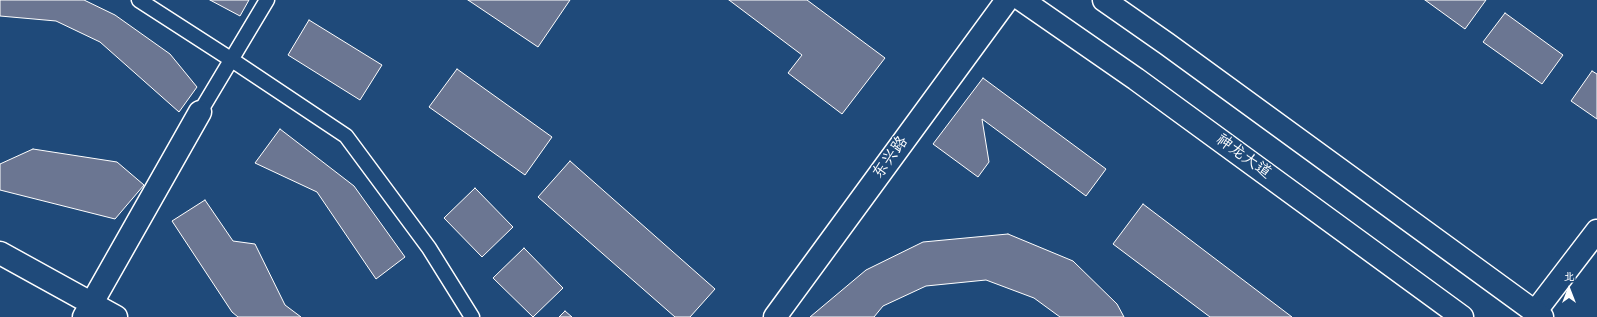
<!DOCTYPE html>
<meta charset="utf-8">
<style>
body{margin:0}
#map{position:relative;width:1597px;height:317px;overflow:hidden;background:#1f4a7a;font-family:Mynerve,"LXGW WenKai TC",sans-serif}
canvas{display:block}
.north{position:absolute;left:1549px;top:269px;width:40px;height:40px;-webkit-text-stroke:3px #1f4a7a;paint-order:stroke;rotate:0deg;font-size:11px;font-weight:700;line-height:16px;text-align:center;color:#fff}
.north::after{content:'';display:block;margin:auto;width:14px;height:18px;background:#fff;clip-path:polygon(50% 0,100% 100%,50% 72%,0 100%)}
</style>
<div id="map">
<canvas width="1597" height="317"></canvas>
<div class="north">北</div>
</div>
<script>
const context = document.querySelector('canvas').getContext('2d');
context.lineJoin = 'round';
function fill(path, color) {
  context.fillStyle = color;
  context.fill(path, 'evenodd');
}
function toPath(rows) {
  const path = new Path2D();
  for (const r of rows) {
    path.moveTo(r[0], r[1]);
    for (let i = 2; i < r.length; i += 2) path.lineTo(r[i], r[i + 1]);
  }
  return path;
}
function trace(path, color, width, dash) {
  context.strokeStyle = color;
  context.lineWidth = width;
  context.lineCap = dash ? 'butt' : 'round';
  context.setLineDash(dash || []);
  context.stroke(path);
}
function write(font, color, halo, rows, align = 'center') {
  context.font = font + ' Mynerve,"LXGW WenKai TC",sans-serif';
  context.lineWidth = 3;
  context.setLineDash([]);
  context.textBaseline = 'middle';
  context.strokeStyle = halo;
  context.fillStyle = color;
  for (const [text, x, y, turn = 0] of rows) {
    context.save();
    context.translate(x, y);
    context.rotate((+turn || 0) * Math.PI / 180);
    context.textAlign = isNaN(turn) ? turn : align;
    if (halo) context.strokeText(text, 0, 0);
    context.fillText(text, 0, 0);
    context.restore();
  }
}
const building = toPath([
 [0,0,84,0,115,15,170,54,197,87,179,112,100,42,56,21,0,16,0,0],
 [210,0,249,0,240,16,210,0],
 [468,0,570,0,538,47,468,0],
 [729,0,807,0,885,58,842,114,788,73,802,55,729,0],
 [1425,0,1486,0,1465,29,1425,0],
 [1505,13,1563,55,1542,84,1483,42,1505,13],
 [309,20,382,65,360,100,288,55,309,20],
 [457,69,552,137,525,175,429,107,457,69],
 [1592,71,1597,74,1597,119,1571,101,1592,71],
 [983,78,1106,169,1086,196,982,119,989,162,978,177,933,144,983,78],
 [280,129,354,186,405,257,376,279,317,192,255,163,280,129],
 [33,149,117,162,144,185,115,219,0,190,0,164,33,149],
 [570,161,715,289,690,317,675,317,538,197,570,161],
 [475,188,513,227,482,257,444,218,475,188],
 [205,200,233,241,255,244,285,305,301,317,238,317,232,312,172,221,205,200],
 [1143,204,1292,317,1210,317,1113,244,1143,204],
 [1008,234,1073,261,1117,304,1124,317,1060,317,1034,298,986,280,926,286,883,306,874,317,810,317,866,270,923,242,1008,234],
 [524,248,563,288,533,317,493,278,524,248],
 [565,311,572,317,559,317,565,311]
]);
fill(building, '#6b7692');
trace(building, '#fff', 1);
const lane = toPath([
 [139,0,232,60,346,136,429,248,472,317],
 [200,112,267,0]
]);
const street = toPath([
 [0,253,116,317],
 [1535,312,1597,231],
 [84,317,200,112],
 [775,317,1007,0]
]);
const secondary = toPath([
 [1022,0,1136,79,1462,317],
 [1104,0,1167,44,1542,317]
]);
trace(lane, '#fff', 17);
trace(street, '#fff', 25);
trace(secondary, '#fff', 25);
trace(lane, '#1f4a7a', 14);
trace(street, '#1f4a7a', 22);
trace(secondary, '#1f4a7a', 22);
write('16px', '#fff', '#1f4a7a', [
 ["神龙大道",1243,157,36],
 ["东兴路",891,158,-54]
]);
</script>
